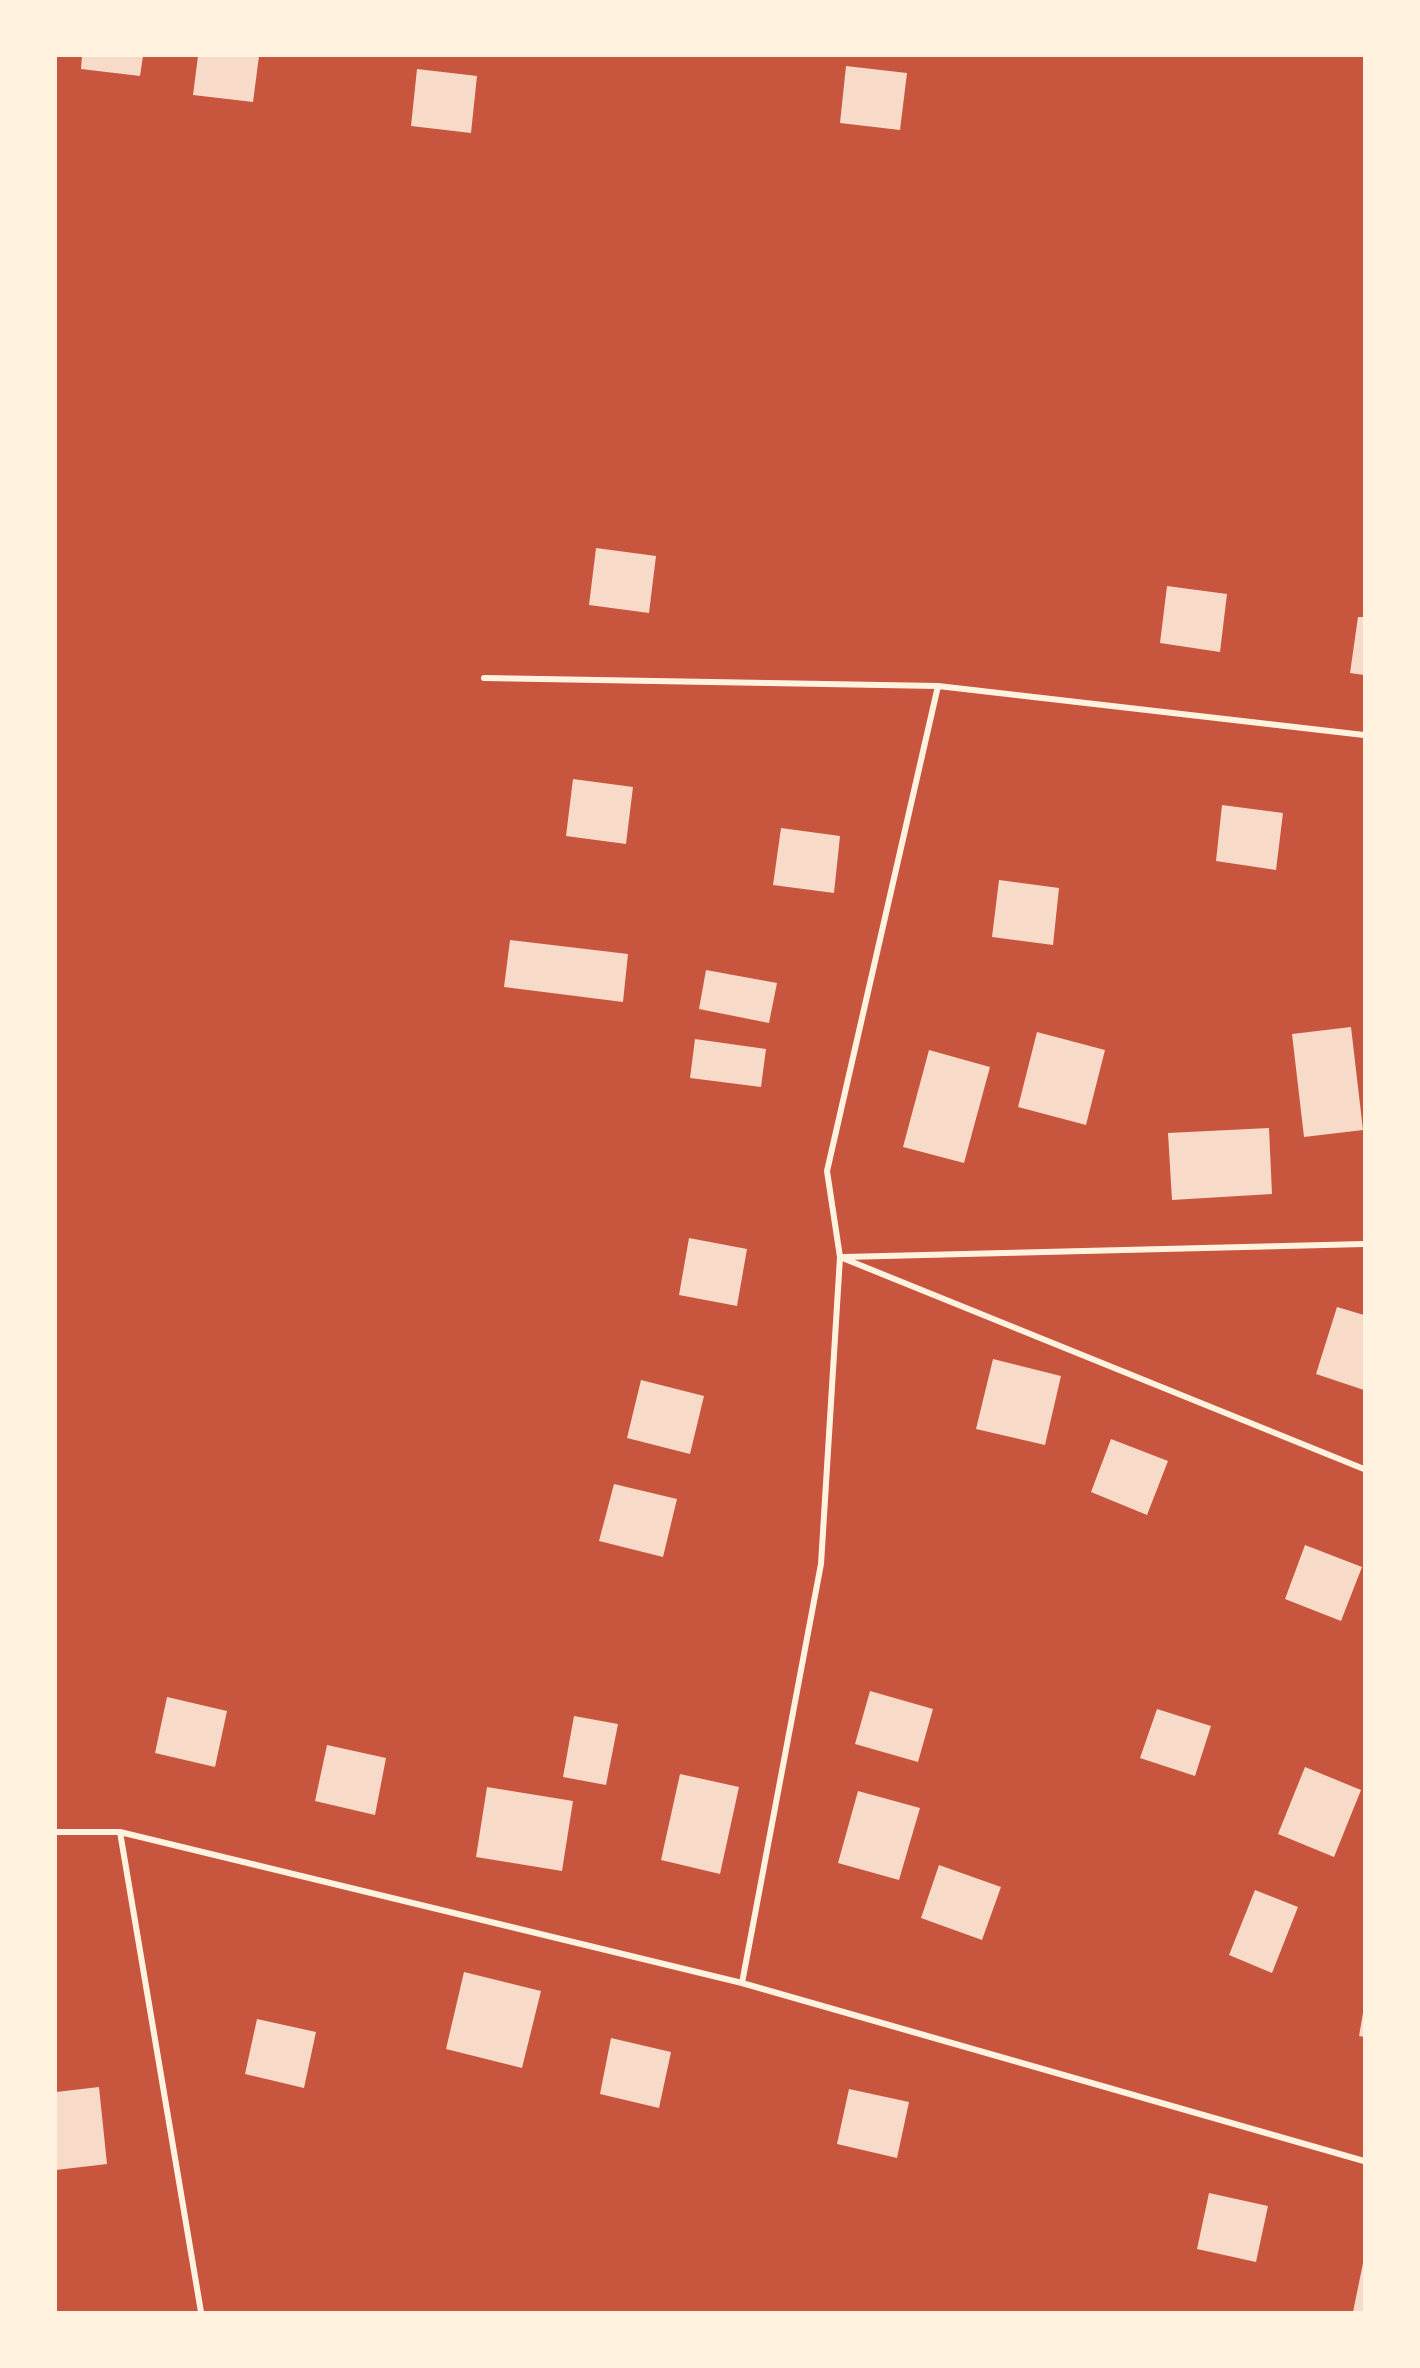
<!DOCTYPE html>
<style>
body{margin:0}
#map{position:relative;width:1420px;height:2368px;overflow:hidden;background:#c8553d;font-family:Commissioner,sans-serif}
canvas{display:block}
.frame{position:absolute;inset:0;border:57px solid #fff3e0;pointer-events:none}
</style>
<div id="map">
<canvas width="1420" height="2368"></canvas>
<div class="frame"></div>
</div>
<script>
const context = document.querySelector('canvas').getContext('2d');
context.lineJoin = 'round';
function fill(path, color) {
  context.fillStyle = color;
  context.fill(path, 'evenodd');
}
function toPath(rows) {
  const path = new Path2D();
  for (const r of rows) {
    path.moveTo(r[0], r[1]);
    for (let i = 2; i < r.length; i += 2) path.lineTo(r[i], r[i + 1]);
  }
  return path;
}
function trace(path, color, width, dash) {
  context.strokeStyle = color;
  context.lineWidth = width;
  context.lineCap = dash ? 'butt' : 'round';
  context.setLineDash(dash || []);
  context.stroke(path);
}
fill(toPath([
 [82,56,143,56,140,76,81,69],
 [198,56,259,56,253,102,193,95],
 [846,66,907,73,900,130,840,123],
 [417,69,477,76,471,133,411,126],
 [596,548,656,556,649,613,589,605],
 [1167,586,1227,594,1220,652,1160,643],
 [1358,617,1364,617,1364,675,1350,673],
 [573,779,633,787,626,844,566,836],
 [1222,805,1283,813,1276,870,1216,861],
 [781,828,840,836,834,893,773,885],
 [999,880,1059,888,1053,945,992,937],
 [510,940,628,954,623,1002,504,987],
 [706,970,777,983,769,1023,699,1009],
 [1351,1027,1363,1130,1304,1137,1292,1034],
 [1037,1032,1105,1050,1086,1125,1018,1107],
 [695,1039,766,1049,761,1087,690,1078],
 [929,1050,990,1067,964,1163,903,1147],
 [1269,1128,1272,1194,1172,1200,1168,1133],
 [689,1238,747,1249,737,1306,679,1295],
 [1337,1307,1364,1315,1364,1390,1316,1374],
 [993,1359,1061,1376,1045,1445,976,1429],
 [641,1380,704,1396,690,1454,627,1438],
 [1111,1439,1168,1461,1147,1515,1091,1492],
 [614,1484,677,1499,663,1557,599,1541],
 [1305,1545,1362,1567,1341,1621,1285,1599],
 [870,1691,933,1709,918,1762,855,1744],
 [167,1697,227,1711,215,1767,155,1753],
 [1157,1709,1211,1726,1195,1776,1140,1758],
 [574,1716,618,1724,606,1785,563,1777],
 [327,1745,386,1758,375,1815,315,1801],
 [1305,1767,1361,1790,1334,1857,1278,1834],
 [680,1774,739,1787,720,1874,661,1860],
 [487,1787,573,1801,562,1871,476,1857],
 [858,1791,920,1808,899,1880,838,1863],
 [939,1865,1001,1887,982,1940,921,1918],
 [1255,1890,1298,1907,1272,1973,1229,1955],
 [464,1972,541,1991,522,2068,446,2049],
 [1363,2013,1364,2013,1364,2037,1359,2036],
 [257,2019,316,2032,304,2088,245,2074],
 [611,2038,671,2052,659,2108,600,2094],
 [99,2087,107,2164,56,2170,56,2092],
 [849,2089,909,2102,897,2158,837,2144],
 [1209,2193,1268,2206,1256,2262,1197,2249],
 [1363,2263,1364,2312,1353,2312]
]), '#f7dbc8');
trace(toPath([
 [484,678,938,686,1364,735],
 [840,1257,1364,1469],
 [844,1257,1364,1244],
 [56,1832,120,1832,742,1983,1364,2161],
 [120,1832,201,2312],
 [742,1983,821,1564,840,1257,827,1171,938,686]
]), '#fff3e0', 6);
</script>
